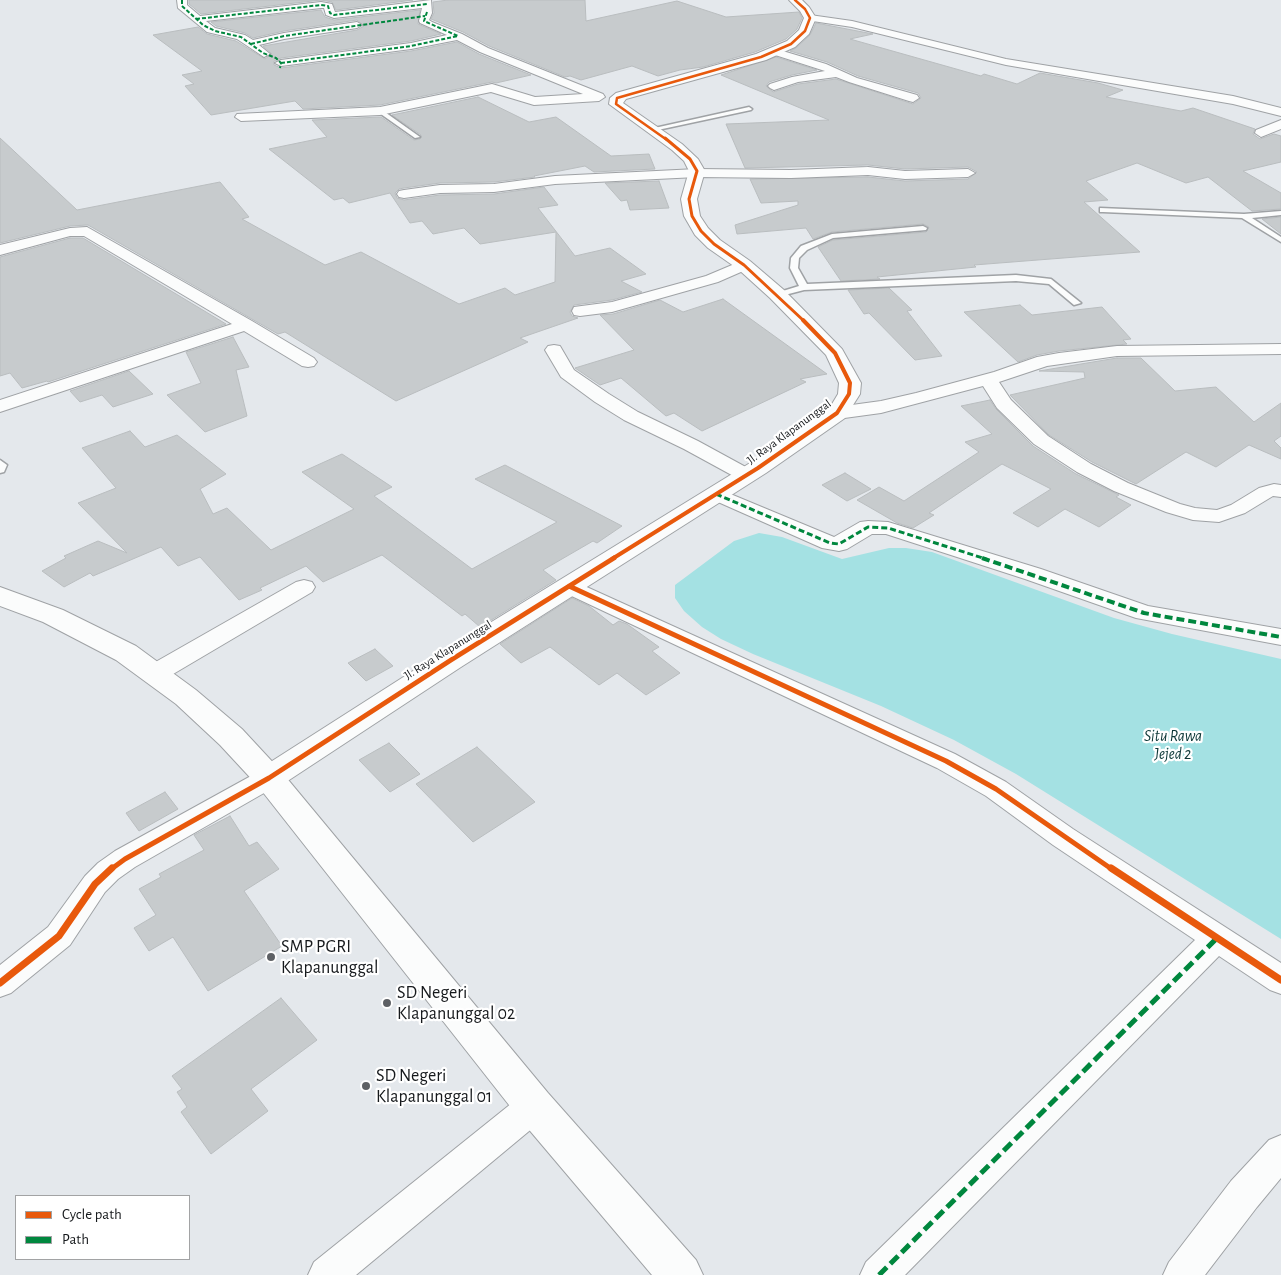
<!DOCTYPE html>
<style>
body{margin:0}
#map{position:relative;width:1281px;height:1275px;overflow:hidden;background:#e4e8ec;font-family:"Alegreya Sans",sans-serif}
canvas{display:block}
.legend{position:absolute;left:15px;top:1195px;width:175px;height:65px;box-sizing:border-box;background:#fff;border:1px solid #a2a3a4;margin:0;padding:6px 9px;list-style:none;font-size:15px;color:#16191c}
.legend li{display:flex;align-items:center;gap:10px;height:25px}
.legend b{width:25px;border:1px solid #a2a3a4}
</style>
<div id="map">
<canvas width="1281" height="1275"></canvas>
<ul class="legend">
<li><b style="height:6px;background:#e8590c"></b>Cycle path</li>
<li><b style="height:6px;background:#00873e"></b>Path</li>
</ul>
</div>
<script>
const context = document.querySelector('canvas').getContext('2d');
context.lineJoin = 'round';
function fill(path, color) {
  context.fillStyle = color;
  context.fill(path, 'evenodd');
}
function toPath(rows) {
  const path = new Path2D();
  for (const r of rows) {
    path.moveTo(r[0], r[1]);
    for (let i = 2; i < r.length; i += 2) path.lineTo(r[i], r[i + 1]);
  }
  return path;
}
function trace(path, color, width, dash) {
  context.strokeStyle = color;
  context.lineWidth = width;
  context.lineCap = dash ? 'butt' : 'round';
  context.setLineDash(dash || []);
  context.stroke(path);
}
function write(font, color, halo, rows, align = 'center') {
  context.font = font + ' "Alegreya Sans",sans-serif';
  context.lineWidth = 4.5;
  context.setLineDash([]);
  context.textBaseline = 'middle';
  context.strokeStyle = halo;
  context.fillStyle = color;
  for (const [text, x, y, turn = 0] of rows) {
    context.save();
    context.translate(x, y);
    context.rotate((+turn || 0) * Math.PI / 180);
    context.textAlign = isNaN(turn) ? turn : align;
    if (halo) context.strokeText(text, 0, 0);
    context.fillText(text, 0, 0);
    context.restore();
  }
}
fill(toPath([
 [759,533,782,537,842,559,889,548,906,548,932,552,1114,618,1172,634,1281,659,1281,939,1016,774,954,740,881,706,753,654,721,639,702,627,684,611,675,598,675,585,734,541]
]), '#a4e1e3');
const building = toPath([
 [189,0,413,0,336,10,332,2,321,0,201,14,189,4,189,0],
 [448,0,585,0,586,21,677,1,726,17,799,12,802,18,797,29,786,39,755,52,703,67,680,70,658,76,632,66,581,80,570,76,565,77,489,46,463,32,431,19,434,13,433,2,448,0],
 [321,10,325,17,334,20,420,10,418,24,441,34,411,41,281,58,274,61,274,65,281,68,411,51,457,42,479,54,531,75,496,83,492,82,380,105,303,109,295,101,211,115,185,86,194,84,182,75,202,71,153,35,198,27,207,34,236,41,265,59,272,54,263,46,357,30,364,26,357,20,284,31,253,38,245,33,216,26,211,22,321,10],
 [816,23,873,34,850,39,981,76,984,74,1017,84,1040,73,1098,83,1123,90,1106,97,1181,111,1193,108,1255,129,1253,134,1260,139,1274,134,1281,136,1281,162,1243,171,1281,193,1281,209,1252,211,1208,177,1186,183,1137,163,1086,181,1108,200,1084,202,1140,252,974,265,976,267,877,277,880,279,841,281,818,247,833,240,926,232,929,227,923,224,832,232,813,239,806,228,737,234,735,225,798,205,798,201,761,203,750,179,868,177,905,181,968,179,977,172,968,167,905,169,868,165,745,168,726,124,829,120,721,75,776,57,817,70,792,75,769,82,766,86,773,92,798,84,836,79,913,104,921,98,918,93,858,76,827,62,790,51,796,48,810,35,816,23],
 [478,97,529,122,556,117,611,156,649,154,655,169,594,172,585,166,534,176,535,177,494,182,440,183,404,188,399,189,395,193,397,198,404,200,440,195,494,194,544,187,558,205,538,208,575,256,610,248,646,274,621,281,642,292,612,300,574,305,570,312,572,316,578,318,520,338,528,342,396,401,285,332,278,334,88,225,70,226,0,243,0,138,77,210,220,182,249,217,242,219,325,265,361,252,459,304,505,288,515,295,555,282,556,232,480,244,464,228,433,234,422,221,410,223,390,193,349,203,343,198,334,200,269,149,327,137,312,120,381,117,414,140,420,139,421,135,392,115,478,97],
 [659,181,669,208,630,210,627,200,621,201,605,183,659,181],
 [1281,217,1281,234,1262,219,1281,217],
 [70,238,83,238,226,324,48,382,47,381,22,388,10,373,0,376,0,257,70,238],
 [889,288,912,310,907,311,942,356,915,360,869,313,864,314,848,290,889,288],
 [723,299,827,374,800,379,806,382,702,431,674,413,666,416,621,378,600,385,575,368,634,350,600,315,613,314,660,300,683,312,723,299],
 [1020,305,1032,315,1102,307,1131,339,1123,340,1127,344,1059,351,1037,355,1018,362,964,312,1020,305],
 [233,337,249,367,236,370,247,416,205,432,167,395,201,383,186,352,233,337],
 [1117,358,1141,358,1175,391,1216,387,1254,422,1281,403,1281,436,1274,441,1281,448,1281,459,1249,445,1216,467,1186,452,1136,484,1092,462,1049,435,1010,395,1085,378,1084,372,1039,371,1117,358],
 [129,371,153,394,113,407,102,395,80,402,70,391,129,371],
 [990,400,996,409,1033,446,1076,474,1119,495,1116,497,1131,505,1099,527,1065,509,1038,527,1013,513,1051,489,1002,464,929,513,934,515,913,528,897,523,857,500,879,487,904,501,979,452,965,442,992,434,961,406,990,400],
 [130,431,145,447,177,435,226,474,200,489,213,514,227,508,271,550,354,509,302,472,342,454,392,487,374,496,472,569,557,522,475,479,505,465,622,526,597,543,593,541,543,570,556,580,480,627,465,614,462,616,382,555,323,582,306,566,260,588,262,590,239,600,200,557,178,566,161,547,93,576,90,573,64,587,42,571,66,558,64,556,98,541,127,553,78,503,116,488,82,448,130,431],
 [845,473,871,489,847,501,822,485,845,473],
 [572,598,589,606,613,625,619,621,627,624,659,647,652,651,680,673,646,695,617,673,599,685,550,647,521,663,500,644,572,598],
 [375,649,393,666,366,681,348,663,375,649],
 [389,743,420,774,390,792,359,760,389,743],
 [477,747,535,802,473,842,416,784,477,747],
 [165,792,178,809,139,831,126,813,165,792],
 [230,816,249,846,257,842,279,869,244,891,282,946,208,991,173,937,149,951,134,928,156,915,139,889,161,877,159,874,204,850,194,835,230,816],
 [281,998,317,1040,251,1089,268,1111,211,1154,181,1112,187,1107,177,1092,182,1089,172,1076,281,998]
]);
fill(building, '#c7cbcd');
trace(building, '#b9bdbf', 1);
const lane = toPath([
 [749,107,752,109,751,110,653,131,650,129,749,107],
 [378,110,382,110,420,137,415,138,378,112,378,110],
 [1100,208,1244,214,1281,211,1281,215,1252,218,1281,237,1281,242,1242,218,1103,212,1100,212,1100,208],
 [923,226,927,228,926,230,833,238,807,250,799,258,798,268,807,284,1016,275,1051,279,1081,303,1074,305,1049,284,1016,281,804,290,777,297,773,294,799,286,790,268,791,258,801,246,832,234,923,226],
 [0,460,7,465,4,472,0,473,0,460]
]);
const street = toPath([
 [177,0,187,0,187,5,200,16,321,2,332,4,335,12,431,0,432,13,429,20,432,22,462,34,488,48,603,94,605,97,599,101,534,105,491,92,380,115,241,121,235,117,237,114,380,107,492,84,535,97,583,94,480,52,457,40,411,49,281,66,275,63,281,60,411,43,447,35,420,23,419,21,422,8,334,18,326,15,324,8,321,8,206,21,215,28,245,35,253,40,284,33,357,22,362,25,357,28,284,39,259,45,270,54,264,57,237,39,207,32,178,8,177,0],
 [810,15,852,21,1006,59,1233,96,1281,108,1281,116,1233,104,1006,65,852,27,806,20,805,18,810,15],
 [776,49,826,64,857,78,917,95,919,98,913,102,909,101,849,82,836,77,798,82,774,90,770,88,768,86,770,84,792,77,825,71,772,54,771,52,772,50,776,49],
 [1281,120,1281,129,1261,137,1255,133,1256,130,1281,120],
 [868,167,905,171,968,169,975,173,968,177,905,179,868,175,791,178,697,177,555,184,494,192,440,193,404,198,399,197,397,194,399,191,404,190,440,185,494,184,555,176,697,169,791,170,868,167],
 [87,227,252,321,314,358,317,362,314,366,308,367,302,366,244,331,0,412,0,400,232,324,84,236,70,236,0,255,0,245,70,228,87,227],
 [744,260,750,262,752,265,750,268,718,282,612,312,580,316,574,315,572,311,574,307,612,302,706,276,744,260],
 [1281,344,1281,354,1117,356,1047,366,999,382,1011,400,1048,436,1091,464,1128,483,1180,504,1195,508,1217,510,1231,505,1259,488,1274,484,1281,485,1281,497,1273,496,1245,513,1219,522,1193,520,1166,512,1114,491,1077,472,1034,444,997,408,983,386,881,413,837,419,830,417,828,413,830,409,837,407,881,401,916,393,994,372,1037,357,1059,353,1117,346,1281,344],
 [554,345,560,346,574,370,609,394,638,412,698,441,753,471,756,475,753,479,746,481,739,479,684,449,624,420,595,402,561,377,545,350,548,346,554,345],
 [716,488,834,537,860,522,868,521,888,522,1041,569,1148,606,1281,629,1281,645,1136,618,1025,579,886,534,872,534,847,549,839,551,822,548,709,498,706,494,709,490,716,488],
 [569,579,955,754,1006,782,1073,829,1281,963,1281,994,1270,990,1219,956,905,1275,860,1275,866,1262,1195,940,1053,845,986,796,937,768,561,591,558,586,561,581,569,579],
 [304,580,312,582,315,587,312,592,163,680,154,682,145,680,142,674,145,668,296,582,304,580],
 [269,768,278,771,282,778,278,785,135,867,118,879,105,892,70,945,11,993,0,997,0,965,48,927,85,876,98,863,115,851,260,771,269,768],
 [534,1090,546,1095,551,1106,546,1117,356,1275,308,1275,314,1262,522,1095,534,1090],
 [1281,1135,1281,1178,1257,1207,1205,1275,1163,1275,1169,1262,1231,1181,1269,1140,1281,1135]
]);
const secondary = toPath([
 [789,0,802,0,809,7,816,18,809,34,795,47,766,60,626,99,623,103,682,144,698,159,705,171,697,199,700,216,708,228,720,240,750,261,784,290,842,349,861,383,860,394,848,413,845,418,766,473,461,667,280,786,269,790,258,786,253,778,258,770,441,653,750,463,829,409,838,394,839,383,826,355,770,298,738,269,708,248,695,235,684,216,681,199,689,171,684,161,672,150,609,104,610,98,616,93,756,54,787,41,799,30,804,18,800,11,789,0]
]);
const primary = toPath([
 [0,587,63,610,136,646,196,690,242,729,280,770,548,1093,696,1260,703,1275,652,1275,520,1119,258,786,220,745,176,704,116,660,43,622,0,606,0,587]
]);
trace(lane, '#9fa2a5', 3);
trace(street, '#9fa2a5', 2);
trace(secondary, '#9fa2a5', 2);
trace(primary, '#9fa2a5', 2);
fill(lane, '#fbfcfc');
fill(street, '#fbfcfc');
fill(secondary, '#fbfcfc');
fill(primary, '#fbfcfc');
trace(toPath([
 [182,0,182,6,203,25,215,31,241,37,263,53,276,58,281,63,280,68],
 [427,12,424,21,458,36],
 [196,19,321,5,328,6,330,13,334,15,427,4],
 [251,44,284,36,425,16],
 [281,63,411,46,458,36]
]), '#00873e', 2, [4, 2]);
trace(toPath([
 [716,494,830,543,839,544,868,527,888,528,986,559]
]), '#00873e', 3, [6, 3]);
trace(toPath([
 [982,558,1144,613,1281,637]
]), '#00873e', 4, [8, 4]);
trace(toPath([
 [879,1275,1217,938]
]), '#00873e', 5, [11, 5]);
trace(toPath([
 [667,140,616,104,617,98,761,57,791,44,805,31,810,18,805,9,795,0]
]), '#e8590c', 2.5);
trace(toPath([
 [665,138,690,159,697,171,689,199,692,216,701,231,714,244,744,265,804,321]
]), '#e8590c', 3);
trace(toPath([
 [612,559,758,468,837,413,849,394,850,383,835,353,803,320]
]), '#e8590c', 4);
trace(toPath([
 [569,586,946,761,996,789,1113,870],
 [110,870,125,859,269,778,451,660,614,558]
]), '#e8590c', 5);
trace(toPath([
 [1111,868,1281,980],
 [0,983,59,936,95,884,112,868]
]), '#e8590c', 7);
for (const [x, y, r, color] of [
 [271,957,5,"#5e6165"],
 [387,1003,5,"#5e6165"],
 [366,1086,5,"#5e6165"]
]) {
  const dot = new Path2D();
  dot.arc(x, y, r, 0, 2 * Math.PI);
  context.fillStyle = color;
  context.fill(dot);
  trace(dot, '#fff', 2);
}
write('12px', '#16191c', '#fff', [
 ["Jl. Raya Klapanunggal",789,432,-36],
 ["Jl. Raya Klapanunggal",448,650,-32]
]);
write('italic 16px', '#0b3636', '#fff', [
 ["Situ Rawa",1173,736],
 ["Jejed 2",1173,754]
]);
write('18px', '#16191c', '#fff', [
 ["SMP PGRI",281,947],
 ["Klapanunggal",281,968],
 ["SD Negeri",397,993],
 ["Klapanunggal 02",397,1014],
 ["SD Negeri",376,1076],
 ["Klapanunggal 01",376,1097]
], 'left');
</script>
